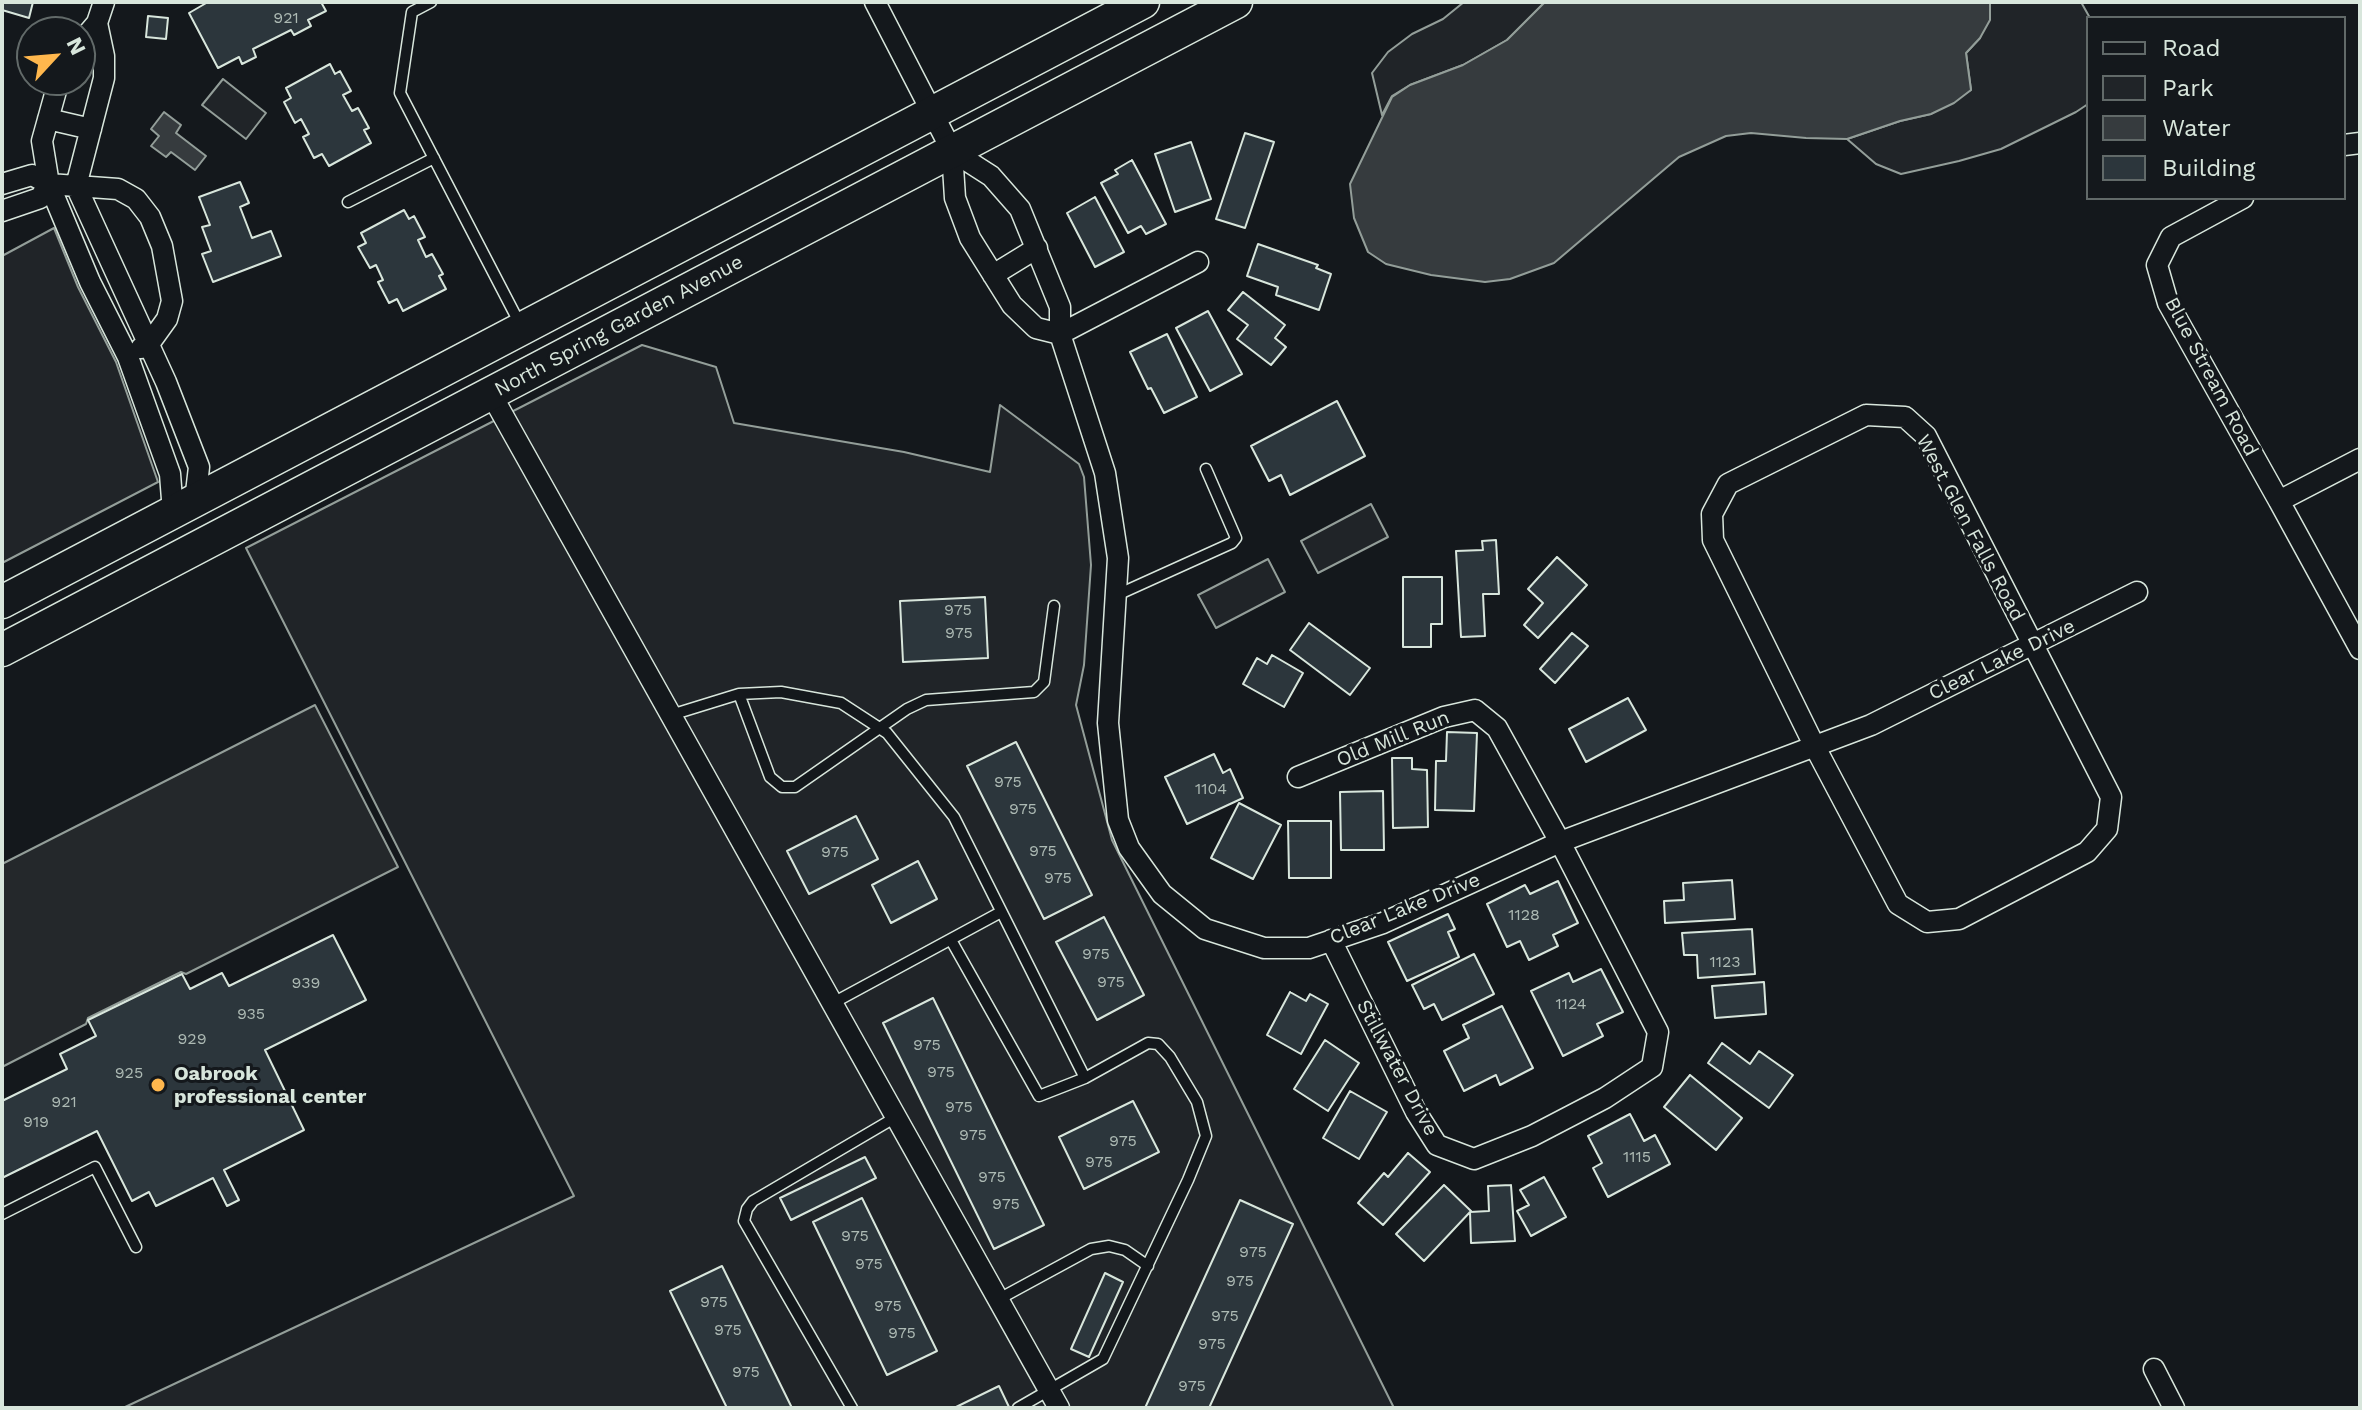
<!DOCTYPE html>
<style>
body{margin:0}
#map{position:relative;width:2362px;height:1410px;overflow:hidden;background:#14181c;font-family:"Work Sans",sans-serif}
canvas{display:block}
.frame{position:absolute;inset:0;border:4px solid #d8e6dc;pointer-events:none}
.legend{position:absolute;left:2086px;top:16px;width:260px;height:184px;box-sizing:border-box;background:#14181c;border:2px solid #626a69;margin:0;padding:10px 14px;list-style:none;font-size:24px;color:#d8e6dc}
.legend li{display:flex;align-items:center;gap:16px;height:40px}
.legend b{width:40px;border:2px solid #626a69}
.north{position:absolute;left:16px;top:16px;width:80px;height:80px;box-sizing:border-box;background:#14181c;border:2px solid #626a69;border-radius:50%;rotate:64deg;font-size:22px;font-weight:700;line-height:32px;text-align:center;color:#d8e6dc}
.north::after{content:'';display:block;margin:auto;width:28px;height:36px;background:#ffb74d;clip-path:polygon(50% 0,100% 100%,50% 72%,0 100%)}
</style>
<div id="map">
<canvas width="2362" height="1410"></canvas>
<div class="frame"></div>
<ul class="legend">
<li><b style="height:10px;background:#14181c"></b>Road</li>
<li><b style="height:22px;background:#202428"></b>Park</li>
<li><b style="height:22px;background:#363b3e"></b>Water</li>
<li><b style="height:22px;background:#2c363c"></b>Building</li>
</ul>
<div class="north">N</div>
</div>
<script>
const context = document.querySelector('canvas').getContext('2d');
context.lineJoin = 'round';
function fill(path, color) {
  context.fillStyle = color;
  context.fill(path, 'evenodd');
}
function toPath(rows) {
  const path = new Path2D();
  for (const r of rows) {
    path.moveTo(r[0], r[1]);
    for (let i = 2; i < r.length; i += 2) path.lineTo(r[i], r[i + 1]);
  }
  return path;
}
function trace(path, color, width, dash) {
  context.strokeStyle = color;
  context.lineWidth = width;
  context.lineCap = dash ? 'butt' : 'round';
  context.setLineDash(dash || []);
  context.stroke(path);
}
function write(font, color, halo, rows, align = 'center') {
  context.font = font + ' "Work Sans",sans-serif';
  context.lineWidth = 6;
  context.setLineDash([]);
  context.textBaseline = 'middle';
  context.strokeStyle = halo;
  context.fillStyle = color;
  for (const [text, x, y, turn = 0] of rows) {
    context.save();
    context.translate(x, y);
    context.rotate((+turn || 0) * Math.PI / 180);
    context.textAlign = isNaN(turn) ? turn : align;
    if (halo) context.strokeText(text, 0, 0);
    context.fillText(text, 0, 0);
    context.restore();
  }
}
const green = toPath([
 [1464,2,1545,2,1507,40,1463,65,1410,85,1392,96,1382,115,1372,73,1388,52,1412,34,1443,19,1464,2],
 [1989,2,2081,2,2090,18,2088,104,2076,112,2001,149,1959,161,1901,174,1876,164,1847,139,1900,121,1931,114,1971,90,1966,53,1980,38,1989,2],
 [223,79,266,113,246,139,202,105,223,79],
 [54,228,78,287,116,362,158,482,2,563,2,256,54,228],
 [642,345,716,367,734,423,904,452,990,472,1000,405,1079,464,1084,477,1091,565,1084,665,1076,705,1112,840,1394,1408,123,1408,574,1196,246,548,642,345],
 [1371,504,1388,537,1318,573,1301,541,1371,504],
 [1268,559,1285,592,1216,628,1198,595,1268,559]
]);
fill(green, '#202428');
trace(green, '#939e99', 2);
const parking = toPath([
 [315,705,398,867,186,974,181,972,88,1018,86,1024,2,1067,2,864,315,705]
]);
fill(parking, '#24282b');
trace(parking, '#939e99', 2);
const water = toPath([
 [1545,2,1989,2,1990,4,1990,20,1980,38,1966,53,1971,90,1954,103,1931,114,1900,121,1847,139,1806,138,1751,133,1726,136,1679,157,1554,263,1510,279,1485,282,1431,275,1386,264,1368,252,1354,218,1350,184,1392,97,1410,85,1463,65,1507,40,1545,2],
 [164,112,181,125,176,133,206,156,195,170,171,152,166,157,151,146,159,136,151,129,164,112]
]);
fill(water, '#363b3e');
trace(water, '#939e99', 2);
const building = toPath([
 [2,2,33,2,29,18,2,10,2,2],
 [321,2,326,11,308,20,311,26,294,35,291,30,253,49,256,57,242,64,239,57,218,68,189,13,208,2,321,2],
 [148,16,168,18,166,39,146,37,148,16],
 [330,64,335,74,340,71,351,91,343,95,352,111,358,108,369,128,364,130,371,143,329,166,322,154,314,158,303,137,309,134,301,119,295,123,284,102,291,98,286,88,330,64],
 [1245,133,1274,142,1245,228,1216,219,1245,133],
 [1191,142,1211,199,1175,212,1155,154,1191,142],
 [1132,160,1166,224,1146,234,1141,226,1128,233,1101,183,1118,174,1115,170,1132,160],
 [240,182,249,203,240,207,252,238,271,231,281,256,213,282,202,254,211,251,202,227,210,225,199,197,240,182],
 [1095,197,1124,252,1095,267,1067,213,1095,197],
 [404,210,409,219,414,216,425,237,418,240,426,257,432,254,443,274,439,276,446,289,403,311,397,299,389,303,378,282,383,280,376,265,370,268,358,247,366,243,361,233,404,210],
 [1258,244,1318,265,1316,268,1331,274,1319,310,1276,295,1278,287,1247,276,1258,244],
 [1243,292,1285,325,1275,338,1286,347,1271,365,1237,339,1248,325,1228,310,1243,292],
 [1208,311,1242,374,1210,391,1176,328,1208,311],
 [1167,334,1197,397,1164,413,1151,388,1148,389,1130,352,1167,334],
 [1337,401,1365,456,1290,495,1281,475,1269,481,1251,446,1337,401],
 [1496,540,1499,594,1483,594,1485,636,1461,637,1456,551,1483,550,1482,541,1496,540],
 [1557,557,1587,585,1538,638,1524,625,1543,603,1528,589,1557,557],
 [1403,577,1442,577,1442,624,1431,624,1431,647,1403,647,1403,577],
 [985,597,988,658,903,662,900,601,985,597],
 [1309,623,1370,668,1350,695,1290,650,1309,623],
 [1572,633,1588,646,1555,683,1540,669,1572,633],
 [1272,655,1303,673,1284,707,1243,684,1257,658,1267,664,1272,655],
 [1628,698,1646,730,1586,762,1569,729,1628,698],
 [1447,732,1477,733,1474,811,1435,810,1436,761,1446,761,1447,732],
 [1016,742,1092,895,1044,919,967,766,1016,742],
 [1214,754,1223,773,1230,769,1243,798,1187,824,1165,777,1214,754],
 [1392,758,1412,758,1412,769,1427,770,1428,827,1393,828,1392,758],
 [1383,791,1384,850,1341,850,1340,792,1383,791],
 [1239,803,1281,825,1253,879,1211,858,1239,803],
 [856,816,878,859,809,894,787,851,856,816],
 [1288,821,1331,821,1331,878,1289,878,1288,821],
 [918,861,937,899,891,923,872,885,918,861],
 [1732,880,1735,919,1665,923,1664,901,1684,900,1683,883,1732,880],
 [1558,881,1578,923,1553,935,1558,946,1529,960,1520,941,1507,947,1487,904,1525,885,1530,894,1558,881],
 [1448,914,1455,929,1448,932,1459,957,1407,981,1388,942,1448,914],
 [1104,917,1144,995,1097,1020,1056,942,1104,917],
 [1752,929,1755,974,1698,978,1697,955,1684,955,1682,933,1752,929],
 [333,935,366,1000,265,1050,304,1130,224,1170,239,1200,227,1206,213,1178,156,1206,149,1192,132,1201,97,1131,2,1178,2,1101,67,1069,60,1054,96,1036,88,1020,182,974,190,989,222,973,229,986,333,935],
 [1474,954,1494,994,1442,1020,1434,1004,1424,1009,1412,985,1474,954],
 [1601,969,1623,1012,1597,1024,1603,1036,1563,1056,1531,991,1569,973,1573,982,1601,969],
 [1764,982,1766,1014,1715,1018,1712,986,1764,982],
 [1290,992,1306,1001,1310,994,1328,1004,1301,1054,1267,1035,1290,992],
 [933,998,1044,1225,994,1249,883,1023,933,998],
 [1502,1006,1533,1068,1500,1085,1496,1075,1464,1091,1444,1051,1469,1038,1463,1025,1502,1006],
 [1325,1040,1359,1063,1328,1111,1294,1089,1325,1040],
 [1722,1043,1750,1064,1759,1051,1793,1075,1769,1108,1708,1063,1722,1043],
 [1690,1075,1742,1118,1716,1150,1664,1107,1690,1075],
 [1350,1091,1387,1112,1359,1159,1323,1138,1350,1091],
 [1133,1101,1159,1152,1084,1189,1059,1137,1133,1101],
 [1630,1114,1644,1141,1655,1135,1670,1164,1608,1197,1593,1168,1602,1163,1588,1136,1630,1114],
 [1408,1153,1430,1172,1383,1225,1358,1203,1384,1173,1388,1177,1408,1153],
 [865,1157,876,1178,791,1220,780,1198,865,1157],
 [1544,1177,1566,1217,1531,1236,1517,1211,1529,1205,1520,1190,1544,1177],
 [1444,1185,1471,1211,1424,1261,1396,1234,1444,1185],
 [1511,1185,1515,1241,1471,1243,1470,1212,1489,1211,1488,1186,1511,1185],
 [862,1198,937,1351,887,1375,813,1222,862,1198],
 [1240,1200,1293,1224,1209,1408,1145,1408,1240,1200],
 [722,1266,792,1408,727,1408,670,1291,722,1266],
 [1105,1273,1123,1282,1089,1357,1071,1349,1105,1273],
 [999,1386,1009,1407,954,1408,999,1386]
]);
fill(building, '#2c363c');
trace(building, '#d8e6dc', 2);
const service = toPath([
 [431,2,412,12,400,93,521,326],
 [348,202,434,158],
 [1117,595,1232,543,1236,538,1206,469],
 [739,694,770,777,782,787,795,787,907,709,926,700,1034,692,1044,682,1054,606],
 [671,715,739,694,781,692,841,703,887,733,954,817,1085,1078],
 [951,940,1039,1096,1085,1078,1148,1043,1158,1044,1170,1057,1197,1102,1206,1136,1188,1180,1103,1359,1018,1408],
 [833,1003,1001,912],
 [2,1214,95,1167,136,1247],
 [999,1299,1091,1249,1109,1246,1125,1250,1148,1266],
 [852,1408,744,1221,747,1209,753,1201,896,1117]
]);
const minor = toPath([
 [875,2,952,151,955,198,970,238,1012,305,1036,328,1060,334],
 [97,23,104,56,104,78,76,186,166,382,199,467,195,501],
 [80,43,97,23,104,2],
 [59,80,42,141,49,184,90,282,128,357,170,474,173,512],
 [48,119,91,129],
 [2344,145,2360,143],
 [952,151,991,176,1020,209,1060,307,1060,334,1105,473,1118,558,1108,723,1118,820,1129,848,1162,894,1205,929,1264,948,1309,948,1383,923,1560,842,1871,725,2137,592],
 [2,184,32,175,49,184,118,189,136,199,150,217,162,246,172,301,167,319,149,344,141,348],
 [2243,198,2171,237,2157,265,2168,303,2279,501],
 [2,211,40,198,49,184],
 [993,275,1037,248],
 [1060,334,1198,262],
 [491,394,1059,1408],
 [1866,415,1905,417,1926,436,2111,797,2107,829,2087,852,1959,919,1927,922,1898,904,1815,747,1713,540,1712,514,1728,484,1866,415],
 [2360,459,2279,501,2360,649],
 [1298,777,1444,717,1475,710,1497,728,1560,842,1658,1032,1652,1067,1605,1098,1532,1136,1474,1159,1437,1145,1416,1112,1331,940],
 [2154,1369,2174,1408]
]);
const trunk = toPath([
 [2,602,1143,2],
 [2,650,1236,2]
]);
trace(service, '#d8e6dc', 13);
trace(minor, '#d8e6dc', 23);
trace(trunk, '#d8e6dc', 35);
trace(service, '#14181c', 10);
trace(minor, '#14181c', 20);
trace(trunk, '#14181c', 32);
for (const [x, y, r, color] of [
 [158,1085,8,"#ffb74d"]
]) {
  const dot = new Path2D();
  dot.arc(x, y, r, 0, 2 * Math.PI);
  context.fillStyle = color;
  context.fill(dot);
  trace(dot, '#14181c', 3);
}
write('16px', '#adbab4', null, [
 ["921",286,18],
 ["975",958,610],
 ["975",959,633],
 ["975",1008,782],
 ["1104",1211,789],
 ["975",1023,809],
 ["975",1043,851],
 ["975",835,852],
 ["975",1058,878],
 ["1128",1524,915],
 ["975",1096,954],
 ["1123",1725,962],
 ["975",1111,982],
 ["939",306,983],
 ["1124",1571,1004],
 ["935",251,1014],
 ["929",192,1039],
 ["975",927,1045],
 ["975",941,1072],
 ["925",129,1073],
 ["921",64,1102],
 ["975",959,1107],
 ["919",36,1122],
 ["975",973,1135],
 ["975",1123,1141],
 ["1115",1637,1157],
 ["975",1099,1162],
 ["975",992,1177],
 ["975",1006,1204],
 ["975",855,1236],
 ["975",1253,1252],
 ["975",869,1264],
 ["975",1240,1281],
 ["975",714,1302],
 ["975",888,1306],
 ["975",1225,1316],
 ["975",728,1330],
 ["975",902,1333],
 ["975",1212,1344],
 ["975",746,1372],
 ["975",1192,1386]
]);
write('20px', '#d8e6dc', '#14181c', [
 ["North Spring Garden Avenue",619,326,-28],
 ["Blue Stream Road",2211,377,62],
 ["West Glen Falls Road",1970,528,62],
 ["Clear Lake Drive",2002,660,-26],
 ["Old Mill Run",1393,739,-22],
 ["Clear Lake Drive",1405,909,-22],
 ["Stillwater Drive",1397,1068,62]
]);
write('bold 20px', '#d8e6dc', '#14181c', [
 ["Oabrook",174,1074],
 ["professional center",174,1097]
], 'left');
</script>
